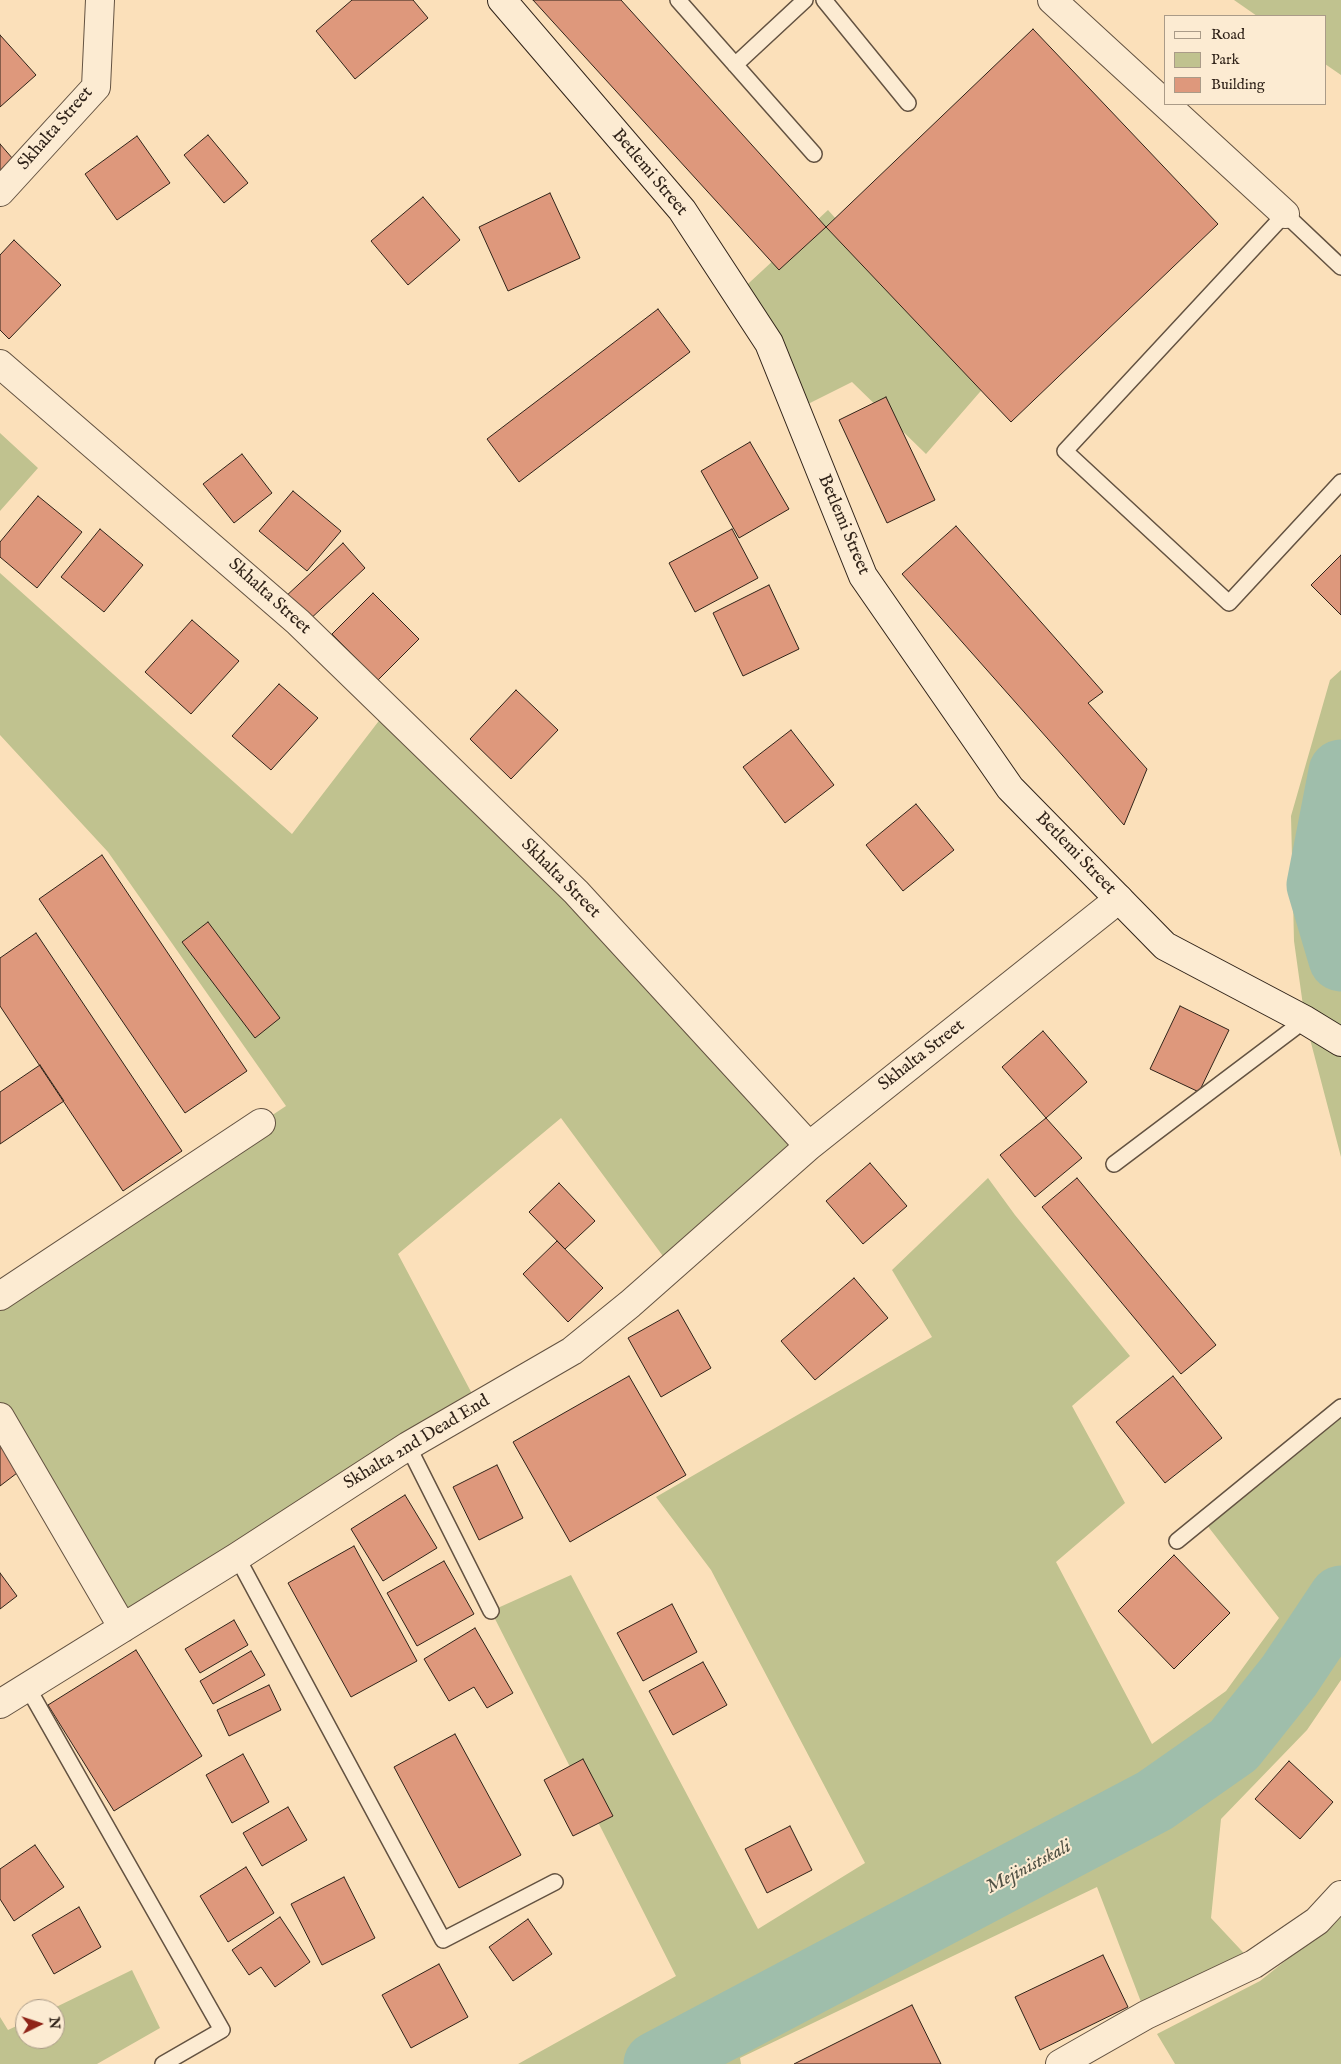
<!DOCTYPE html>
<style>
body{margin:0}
#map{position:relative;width:1341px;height:2064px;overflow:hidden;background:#fbe0ba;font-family:"IM FELL English",serif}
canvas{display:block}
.legend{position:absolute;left:1164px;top:15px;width:162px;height:90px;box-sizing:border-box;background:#fcebd2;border:1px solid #aa9b88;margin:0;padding:6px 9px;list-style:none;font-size:15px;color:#302319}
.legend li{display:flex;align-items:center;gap:10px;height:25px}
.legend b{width:25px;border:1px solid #aa9b88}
.north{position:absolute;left:15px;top:1999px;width:50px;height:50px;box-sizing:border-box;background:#fcebd2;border:1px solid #aa9b88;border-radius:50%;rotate:86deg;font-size:14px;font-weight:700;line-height:20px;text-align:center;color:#302319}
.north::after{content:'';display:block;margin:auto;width:18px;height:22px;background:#8f2418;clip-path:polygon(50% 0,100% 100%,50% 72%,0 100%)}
</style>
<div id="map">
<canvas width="1341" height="2064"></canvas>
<ul class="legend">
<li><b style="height:6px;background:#fcebd2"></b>Road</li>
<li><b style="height:14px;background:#c0c28f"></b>Park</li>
<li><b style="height:14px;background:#de987c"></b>Building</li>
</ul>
<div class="north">N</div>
</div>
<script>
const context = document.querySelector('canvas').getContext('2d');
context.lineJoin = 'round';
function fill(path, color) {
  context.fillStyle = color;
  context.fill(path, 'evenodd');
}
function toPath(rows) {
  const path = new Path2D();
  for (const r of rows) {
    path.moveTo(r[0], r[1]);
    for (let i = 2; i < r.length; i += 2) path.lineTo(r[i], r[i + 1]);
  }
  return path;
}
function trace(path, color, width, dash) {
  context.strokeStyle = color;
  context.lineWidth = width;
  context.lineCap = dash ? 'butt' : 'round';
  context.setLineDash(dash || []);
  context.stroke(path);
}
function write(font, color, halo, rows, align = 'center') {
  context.font = font + ' "IM FELL English",serif';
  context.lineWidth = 4;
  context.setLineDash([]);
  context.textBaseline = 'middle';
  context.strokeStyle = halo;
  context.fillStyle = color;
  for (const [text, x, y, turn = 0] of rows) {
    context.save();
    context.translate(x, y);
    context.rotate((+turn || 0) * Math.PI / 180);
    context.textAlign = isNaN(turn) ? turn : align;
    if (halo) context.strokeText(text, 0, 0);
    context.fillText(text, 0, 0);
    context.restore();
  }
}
fill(toPath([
 [1234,0,1341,0,1341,75,1325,64,1325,16,1257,16],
 [828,210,986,385,926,454,852,382,796,410,737,294],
 [0,433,38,468,0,511],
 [0,573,292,834,388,709,809,1146,671,1267,561,1118,398,1254,478,1405,123,1628,0,1426,0,1296,286,1106,108,852,0,735],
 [1341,670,1341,1157,1305,1020,1294,941,1291,816,1330,680],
 [988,1178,1015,1215,1130,1356,1072,1406,1125,1503,1056,1562,1152,1744,1226,1691,1279,1618,1203,1520,1341,1407,1341,1680,1307,1730,1221,1819,1211,1918,1254,1964,1146,2015,1097,1887,740,2058,741,2064,518,2064,676,1976,491,1611,571,1575,758,1929,865,1863,711,1570,656,1497,932,1337,892,1270],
 [1341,1913,1341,2064,1175,2064,1157,2034,1260,1981,1319,1934],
 [132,1970,160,2028,97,2064,0,2064,0,2017,8,2030,25,2022,25,2039,55,2039,55,2009,52,2009]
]), '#c0c28f');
trace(toPath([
 [1341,772,1319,885,1341,959],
 [656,2064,1154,1801,1234,1745,1289,1676,1341,1598]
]), '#9fbeab', 65);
const building = toPath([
 [352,0,413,0,428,18,355,79,316,31,352,0],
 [533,0,621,0,826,227,779,270,533,0],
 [1033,29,1218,224,1011,422,826,227,1033,29],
 [0,35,36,75,0,107,0,35],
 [208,135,248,183,224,203,184,155,208,135],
 [137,136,170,183,117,220,85,174,137,136],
 [0,144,13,159,0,171,0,144],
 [550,193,580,258,508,291,479,227,550,193],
 [423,197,460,240,408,285,371,241,423,197],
 [14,240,61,285,9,339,0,330,0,255,14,240],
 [658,309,690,352,519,482,487,439,658,309],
 [886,397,935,500,887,523,839,420,886,397],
 [750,442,789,509,739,538,701,471,750,442],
 [242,454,272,493,234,523,203,484,242,454],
 [293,491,341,531,307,571,259,531,293,491],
 [38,496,82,532,37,588,0,557,0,542,38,496],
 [956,526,1103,692,1088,703,1147,769,1124,825,902,574,956,526],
 [100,529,143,565,104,612,61,577,100,529],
 [732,529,758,578,695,612,669,563,732,529],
 [343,543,365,568,307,622,284,598,343,543],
 [1341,555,1341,615,1311,585,1341,555],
 [769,585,799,649,743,676,713,613,769,585],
 [373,593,419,639,378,680,332,634,373,593],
 [192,620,239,661,191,714,145,672,192,620],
 [279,684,318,718,271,770,232,736,279,684],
 [516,690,558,730,511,779,470,739,516,690],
 [791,730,834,785,785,823,743,767,791,730],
 [916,804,954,850,903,891,866,845,916,804],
 [102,855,247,1071,185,1113,39,899,102,855],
 [208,922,280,1018,255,1038,182,942,208,922],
 [36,933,182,1151,123,1191,0,1006,0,958,36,933],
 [1180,1006,1229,1030,1199,1092,1150,1069,1180,1006],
 [1043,1031,1087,1082,1046,1118,1002,1067,1043,1031],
 [40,1065,64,1101,0,1144,0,1092,40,1065],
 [1046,1118,1082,1158,1035,1197,1000,1155,1046,1118],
 [870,1163,907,1206,863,1244,826,1201,870,1163],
 [1077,1178,1216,1345,1181,1374,1042,1207,1077,1178],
 [559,1183,595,1221,565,1249,529,1212,559,1183],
 [557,1241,603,1288,568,1322,523,1274,557,1241],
 [854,1278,888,1318,815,1380,781,1341,854,1278],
 [678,1310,711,1368,661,1397,628,1338,678,1310],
 [629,1376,686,1475,570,1542,513,1442,629,1376],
 [1173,1376,1222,1438,1165,1483,1116,1422,1173,1376],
 [0,1443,21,1470,0,1486,0,1443],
 [497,1465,523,1518,479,1540,453,1487,497,1465],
 [405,1495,437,1548,383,1581,351,1529,405,1495],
 [354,1546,417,1661,351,1697,288,1583,354,1546],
 [1174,1555,1230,1613,1174,1669,1118,1611,1174,1555],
 [444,1561,474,1614,417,1646,387,1593,444,1561],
 [0,1573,17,1596,0,1609,0,1573],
 [672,1604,697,1652,643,1681,617,1633,672,1604],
 [234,1620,248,1645,200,1673,185,1649,234,1620],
 [475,1628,513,1693,487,1708,474,1687,449,1701,424,1659,475,1628],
 [136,1650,202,1756,114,1811,48,1705,136,1650],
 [251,1651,265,1675,213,1704,200,1681,251,1651],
 [703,1662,727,1705,673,1735,649,1691,703,1662],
 [269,1685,281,1710,229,1736,217,1710,269,1685],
 [455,1734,521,1855,459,1888,394,1767,455,1734],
 [243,1754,269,1802,232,1823,206,1775,243,1754],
 [583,1759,613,1816,573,1836,544,1780,583,1759],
 [1289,1761,1333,1802,1300,1839,1255,1799,1289,1761],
 [288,1807,307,1840,262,1866,243,1833,288,1807],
 [790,1826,812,1870,767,1893,745,1849,790,1826],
 [35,1845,64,1887,14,1921,0,1899,0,1869,35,1845],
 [246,1867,274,1913,228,1942,200,1896,246,1867],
 [344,1877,375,1938,322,1965,291,1904,344,1877],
 [79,1907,101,1947,54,1974,32,1935,79,1907],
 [280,1917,310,1962,275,1987,261,1967,249,1975,232,1950,280,1917],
 [528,1919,552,1954,513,1981,489,1947,528,1919],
 [1103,1955,1128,2007,1040,2050,1015,1997,1103,1955],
 [439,1964,468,2017,411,2048,382,1995,439,1964],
 [912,2005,941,2064,794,2064,912,2005]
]);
fill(building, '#de987c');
trace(building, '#302319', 1);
const lane = toPath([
 [678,0,814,154],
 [824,0,908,103],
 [735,65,805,0],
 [1341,267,1285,214,1065,451,1229,603,1341,482],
 [1114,1164,1305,1020],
 [408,1446,491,1611],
 [1177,1541,1341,1407],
 [237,1557,443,1940,555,1882],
 [28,1688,222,2030,163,2064]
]);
const street = toPath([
 [1052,0,1285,214],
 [0,192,96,87,100,0],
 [0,364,298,622,576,892,809,1146],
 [0,1296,261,1123],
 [0,1417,123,1628],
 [0,1704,237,1557,408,1446,572,1351,630,1304,809,1146,1119,899],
 [1060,2064,1146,2015,1254,1964,1317,1921,1341,1895]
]);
const secondary = toPath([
 [502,0,682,210,769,343,863,576,1010,788,1165,946,1305,1020,1341,1042]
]);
trace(lane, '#635241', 18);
trace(street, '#635241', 30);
trace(secondary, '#302319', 30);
trace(lane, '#fcebd2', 15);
trace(street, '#fcebd2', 28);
trace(secondary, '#fcebd2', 28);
write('18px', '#302319', '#fcebd2', [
 ["Skhalta Street",56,129,-49],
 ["Betlemi Street",649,173,50],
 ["Betlemi Street",843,525,67],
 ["Skhalta Street",269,597,42],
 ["Betlemi Street",1075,854,46],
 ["Skhalta Street",560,879,45],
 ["Skhalta Street",922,1056,-38],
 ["Skhalta 2nd Dead End",417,1443,-31]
]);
write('italic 19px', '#515245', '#fcebd2', [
 ["Mejinistskali",1029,1868,-28]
]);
</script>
